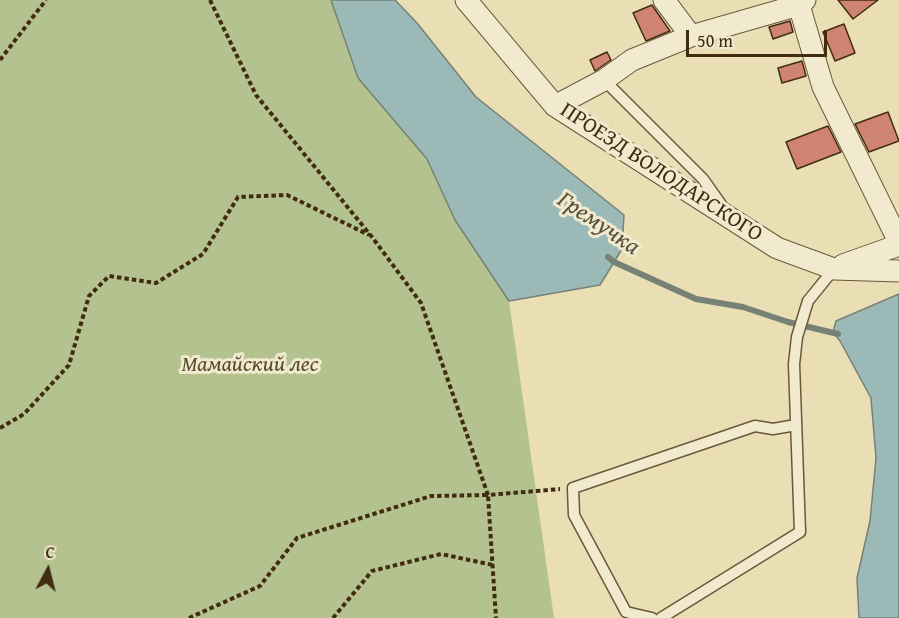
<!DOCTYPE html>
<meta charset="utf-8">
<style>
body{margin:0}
#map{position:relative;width:899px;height:618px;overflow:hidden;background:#eadeb5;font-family:"Gentium Book Plus",serif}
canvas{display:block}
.north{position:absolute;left:18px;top:540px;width:60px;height:60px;-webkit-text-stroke:4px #f1eacf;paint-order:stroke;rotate:7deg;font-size:16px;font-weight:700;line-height:24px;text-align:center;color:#412c12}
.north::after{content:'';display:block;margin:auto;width:21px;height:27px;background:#412c12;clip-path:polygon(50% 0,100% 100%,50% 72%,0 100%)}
.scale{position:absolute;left:686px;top:30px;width:141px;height:27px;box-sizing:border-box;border:3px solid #412c12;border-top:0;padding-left:8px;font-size:18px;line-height:21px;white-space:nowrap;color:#412c12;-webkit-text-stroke:4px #f1eacf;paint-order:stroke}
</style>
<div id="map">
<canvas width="899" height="618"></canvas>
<div class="north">С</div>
<div class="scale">50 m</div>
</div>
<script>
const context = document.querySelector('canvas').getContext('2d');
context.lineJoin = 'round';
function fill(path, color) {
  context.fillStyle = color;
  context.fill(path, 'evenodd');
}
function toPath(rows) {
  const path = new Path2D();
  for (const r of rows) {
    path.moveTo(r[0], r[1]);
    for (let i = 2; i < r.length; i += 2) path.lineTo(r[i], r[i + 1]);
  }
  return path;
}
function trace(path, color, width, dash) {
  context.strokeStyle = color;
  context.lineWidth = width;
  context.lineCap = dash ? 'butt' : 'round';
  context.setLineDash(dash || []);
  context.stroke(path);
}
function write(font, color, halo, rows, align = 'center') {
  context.font = font + ' "Gentium Book Plus",serif';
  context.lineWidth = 6;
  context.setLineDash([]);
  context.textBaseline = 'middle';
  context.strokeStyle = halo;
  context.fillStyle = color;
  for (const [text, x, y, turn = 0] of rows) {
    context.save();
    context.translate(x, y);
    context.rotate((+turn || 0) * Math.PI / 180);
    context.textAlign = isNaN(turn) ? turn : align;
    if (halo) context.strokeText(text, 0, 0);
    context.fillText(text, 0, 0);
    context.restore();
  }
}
fill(toPath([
 [0,0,331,0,358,78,427,159,455,220,509,301,554,618,0,618]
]), '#b4c290');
const water = toPath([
 [331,0,395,0,417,23,476,97,624,215,622,249,600,285,509,301,455,220,427,159,358,78,331,0],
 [899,294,899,618,859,618,857,578,870,521,876,458,871,398,840,341,833,332,836,321,899,294]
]);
fill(water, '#9bbab7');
trace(water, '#778175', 1.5);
trace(toPath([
 [608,257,614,262,696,299,743,307,788,322,838,334]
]), '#778175', 6);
const building = toPath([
 [838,0,878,0,853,19,838,0],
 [652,5,670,31,646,41,633,13,652,5],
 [790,21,793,32,773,39,769,27,790,21],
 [844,24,855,53,835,61,823,32,844,24],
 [607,52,611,60,595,71,590,60,607,52],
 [802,61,806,76,782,83,778,68,802,61],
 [888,112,899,141,869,152,855,124,888,112],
 [828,126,841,152,797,169,786,142,828,126]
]);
fill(building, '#cf8471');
trace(building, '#412c12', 1.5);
const lane = toPath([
 [604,80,703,179,722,206],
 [652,618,626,612,574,515,573,488,755,426,773,429,796,425],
 [661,618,800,532,794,364,797,337,808,301,834,269]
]);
const street = toPath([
 [466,0,555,106,777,248,834,269,899,271],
 [664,0,691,36],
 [799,5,823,87,899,242],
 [555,106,604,80,632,60,691,36,799,5,805,0],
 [843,265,899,245]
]);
trace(lane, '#6b583b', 13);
trace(street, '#6b583b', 23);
trace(toPath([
 [210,0,256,95,372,237,421,303,488,495,560,489],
 [0,60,46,0],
 [0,428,24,414,69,365,89,296,109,276,156,283,203,254,238,197,287,195,369,235],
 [189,618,260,586,297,538,431,496,488,495,496,618],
 [333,618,372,571,441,554,493,565]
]), '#412c12', 4, [4.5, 3]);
trace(lane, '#f1eacf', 10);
trace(street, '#f1eacf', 21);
write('22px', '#412c12', '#f1eacf', [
 ["ПРОЕЗД ВОЛОДАРСКОГО",661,173,33]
]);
write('italic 22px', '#584a2b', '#f1eacf', [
 ["Мамайский лес",250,365]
]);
write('italic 24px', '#58503b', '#f1eacf', [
 ["Гремучка",598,224,34]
]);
</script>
